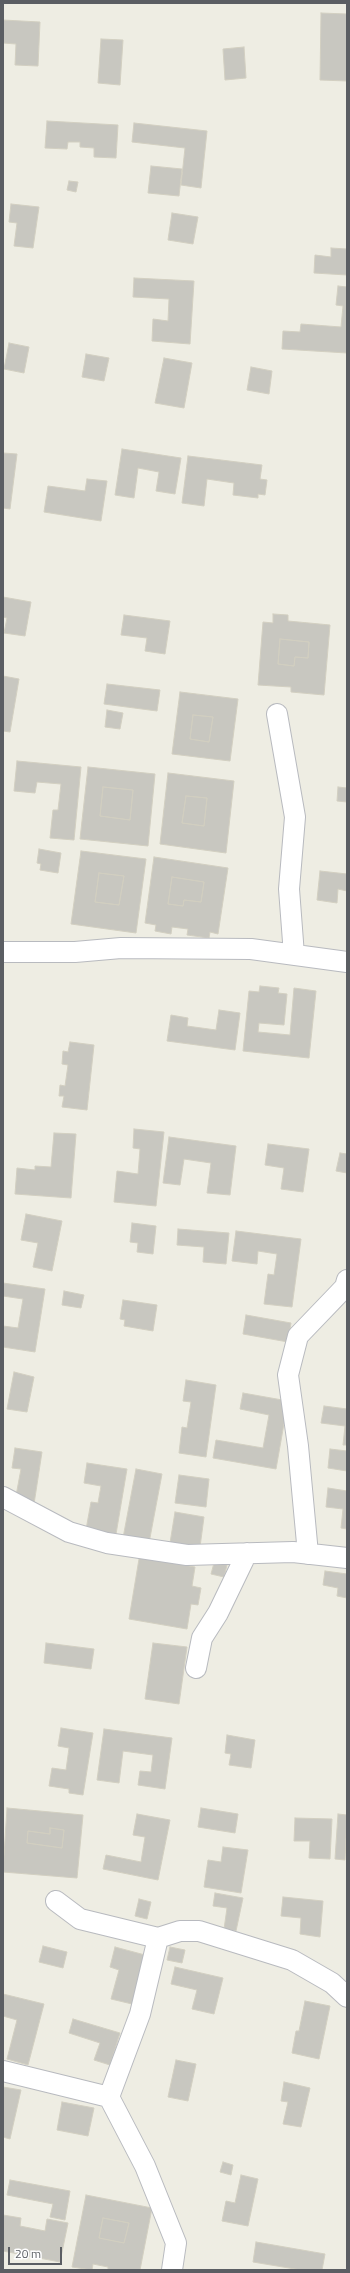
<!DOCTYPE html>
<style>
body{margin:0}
#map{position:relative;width:350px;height:2273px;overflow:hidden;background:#eeede3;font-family:"Titillium Web",sans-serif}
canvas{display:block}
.frame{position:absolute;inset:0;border:4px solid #5b5e63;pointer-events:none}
.scale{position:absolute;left:8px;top:2247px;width:54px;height:18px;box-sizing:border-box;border:2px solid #5b5e63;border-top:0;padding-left:5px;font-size:12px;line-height:14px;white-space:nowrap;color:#5b5e63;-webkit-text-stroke:3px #fff;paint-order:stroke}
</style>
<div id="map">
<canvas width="350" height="2273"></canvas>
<div class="frame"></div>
<div class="scale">20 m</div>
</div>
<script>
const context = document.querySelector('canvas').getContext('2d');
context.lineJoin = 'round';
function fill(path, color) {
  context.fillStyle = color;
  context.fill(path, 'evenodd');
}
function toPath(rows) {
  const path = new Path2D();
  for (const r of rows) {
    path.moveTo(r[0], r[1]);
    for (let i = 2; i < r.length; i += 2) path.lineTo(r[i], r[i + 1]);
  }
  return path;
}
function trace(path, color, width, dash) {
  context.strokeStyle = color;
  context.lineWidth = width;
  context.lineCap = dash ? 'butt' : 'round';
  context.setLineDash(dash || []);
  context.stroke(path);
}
const building = toPath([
 [321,13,347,14,347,81,320,80,321,13],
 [3,20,40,22,38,66,15,65,16,44,3,43,3,20],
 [101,39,123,40,120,85,98,83,101,39],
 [244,47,246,78,225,80,223,49,244,47],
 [47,121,118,125,116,158,94,157,94,148,80,147,80,142,68,142,67,149,45,148,47,121],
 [134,123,207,131,201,188,181,185,185,148,132,142,134,123],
 [151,166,182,169,179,196,148,193,151,166],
 [69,181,78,182,76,192,67,190,69,181],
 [11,204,39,207,33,248,14,246,17,223,9,222,11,204],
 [172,213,198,217,193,244,168,240,172,213],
 [331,248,347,249,347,275,314,273,315,255,331,257,331,248],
 [134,278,194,281,190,344,152,341,153,319,168,321,169,299,133,297,134,278],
 [338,286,347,287,347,353,282,349,283,331,300,332,301,324,341,327,343,306,336,305,338,286],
 [9,343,29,347,24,373,4,369,9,343],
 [86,354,109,358,104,381,82,377,86,354],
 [164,358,192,363,184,408,155,403,164,358],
 [251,367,272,371,269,394,247,390,251,367],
 [122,449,181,458,175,494,156,491,159,472,138,468,134,498,115,495,122,449],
 [3,453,17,454,10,509,3,508,3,453],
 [188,456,262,465,260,479,267,480,265,495,258,494,258,498,233,495,234,483,207,479,204,506,182,503,188,456],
 [87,479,107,481,101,521,44,512,48,486,85,491,87,479],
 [3,597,31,602,25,636,4,633,7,618,3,617,3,597],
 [273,614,288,615,288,621,330,625,324,695,291,692,291,687,258,685,263,622,273,623,273,614],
 [280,639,309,642,308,658,295,657,294,666,278,664,280,639],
 [124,615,170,621,165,654,145,651,147,638,121,635,124,615],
 [280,639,309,642,308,658,295,657,294,666,278,664,280,639],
 [3,676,19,679,10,732,3,731,3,676],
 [107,684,160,690,157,711,104,704,107,684],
 [180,692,238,699,230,761,172,754,180,692],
 [193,715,213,717,209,742,190,739,193,715],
 [107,710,123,713,120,729,105,727,107,710],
 [193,715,213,717,209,742,190,739,193,715],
 [17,761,81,767,74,840,50,838,53,810,58,810,61,784,37,782,35,793,14,791,17,761],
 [88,767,155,774,148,846,80,839,88,767],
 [103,787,133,790,130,820,100,816,103,787],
 [168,773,234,781,226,853,160,844,168,773],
 [186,796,207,798,204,826,182,823,186,796],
 [103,787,133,790,130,820,100,816,103,787],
 [338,787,347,788,347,802,337,801,338,787],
 [186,796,207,798,204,826,182,823,186,796],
 [39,849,61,853,58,873,40,870,41,864,37,863,39,849],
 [81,851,146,859,136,933,71,924,81,851],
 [99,873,124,876,119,905,95,902,99,873],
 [154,857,228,868,218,934,210,932,209,938,187,935,188,929,172,927,171,934,155,931,156,925,145,923,154,857],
 [172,877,204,882,201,902,184,900,183,906,168,904,172,877],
 [320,871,347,874,347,891,338,889,337,903,317,900,320,871],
 [99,873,124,876,119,905,95,902,99,873],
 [172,877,204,882,201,902,184,900,183,906,168,904,172,877],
 [260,986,279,988,278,993,287,994,284,1025,259,1023,258,1032,290,1035,294,988,316,991,309,1058,243,1051,249,991,259,992,260,986],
 [219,1010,240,1013,235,1050,167,1041,171,1015,188,1018,187,1026,216,1030,219,1010],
 [70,1042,94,1045,87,1110,62,1107,64,1096,59,1096,60,1085,65,1086,68,1065,62,1064,63,1051,68,1052,70,1042],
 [134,1129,164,1132,156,1206,114,1202,117,1171,138,1174,140,1149,133,1148,134,1129],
 [54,1133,76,1134,71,1198,15,1194,17,1168,35,1170,35,1166,51,1167,54,1133],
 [169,1137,236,1146,230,1195,207,1193,211,1163,184,1159,180,1185,163,1183,169,1137],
 [268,1144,309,1149,303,1192,281,1189,284,1168,265,1165,268,1144],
 [340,1153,347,1154,347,1173,336,1171,340,1153],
 [26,1214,62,1221,52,1271,33,1267,38,1243,21,1240,26,1214],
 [132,1223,156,1226,153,1254,137,1252,138,1243,130,1242,132,1223],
 [178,1229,229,1233,226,1264,203,1262,204,1247,177,1245,178,1229],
 [236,1231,301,1239,292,1307,264,1304,268,1274,274,1275,277,1254,258,1251,257,1264,232,1261,236,1231],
 [3,1283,45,1289,35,1352,3,1347,3,1326,18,1328,23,1299,3,1296,3,1283],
 [64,1291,84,1295,81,1308,62,1305,64,1291],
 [123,1300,157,1305,153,1331,124,1326,125,1320,120,1319,123,1300],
 [246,1315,291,1323,288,1342,243,1334,246,1315],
 [14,1372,34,1377,27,1412,7,1409,14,1372],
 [186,1380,216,1385,206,1457,179,1453,182,1427,187,1428,191,1402,183,1401,186,1380],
 [243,1393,288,1401,276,1469,213,1458,216,1440,263,1448,269,1415,240,1409,243,1393],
 [324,1406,347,1409,347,1445,343,1445,345,1426,321,1423,324,1406],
 [15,1448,42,1452,34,1504,15,1501,21,1469,12,1468,15,1448],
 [330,1449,347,1451,347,1471,328,1468,330,1449],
 [87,1463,127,1469,115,1540,85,1535,91,1502,98,1503,101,1486,84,1483,87,1463],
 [136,1469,162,1474,149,1543,123,1538,136,1469],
 [179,1475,209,1479,206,1507,175,1503,179,1475],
 [328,1488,347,1491,347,1529,341,1528,343,1509,326,1507,328,1488],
 [175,1512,204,1517,200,1547,170,1543,175,1512],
 [140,1553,173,1559,172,1563,195,1567,192,1586,201,1588,198,1605,191,1604,187,1629,129,1619,140,1553],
 [214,1563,227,1565,224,1577,211,1574,214,1563],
 [325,1571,347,1574,347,1598,337,1596,338,1588,323,1585,325,1571],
 [46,1643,94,1649,91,1669,44,1663,46,1643],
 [153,1643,187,1647,179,1704,145,1699,153,1643],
 [61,1728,93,1733,83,1795,69,1793,69,1789,49,1786,52,1768,66,1770,69,1748,58,1746,61,1728],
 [104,1729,172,1738,165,1789,138,1785,140,1771,151,1772,153,1755,123,1751,119,1783,97,1780,104,1729],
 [227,1735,255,1740,251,1768,229,1765,231,1754,225,1753,227,1735],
 [7,1808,83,1815,77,1878,3,1872,7,1808],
 [50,1828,64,1830,62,1848,27,1843,28,1831,50,1834,50,1828],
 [201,1808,238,1814,235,1833,198,1827,201,1808],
 [137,1814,170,1820,158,1880,103,1869,106,1855,141,1862,145,1837,133,1835,137,1814],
 [338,1814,347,1815,345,1860,335,1859,338,1814],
 [295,1818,332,1819,330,1859,309,1858,310,1841,294,1841,295,1818],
 [50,1828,64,1830,62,1848,27,1843,28,1831,50,1834,50,1828],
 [223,1847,248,1850,241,1893,204,1887,208,1860,221,1862,223,1847],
 [215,1893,243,1898,236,1931,224,1929,227,1908,213,1906,215,1893],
 [283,1897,323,1901,320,1937,300,1934,301,1918,281,1916,283,1897],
 [139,1899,151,1902,147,1919,135,1916,139,1899],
 [43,1946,67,1952,63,1968,39,1962,43,1946],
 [115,1947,145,1955,132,2004,111,1999,119,1970,110,1967,115,1947],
 [170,1947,185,1950,182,1963,167,1960,170,1947],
 [175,1967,223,1978,214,2014,192,2009,197,1990,171,1984,175,1967],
 [3,1994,44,2004,28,2065,7,2059,17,2020,3,2016,3,1994],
 [305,2001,330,2006,319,2059,292,2053,296,2031,299,2031,305,2001],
 [73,2019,120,2033,110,2065,94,2060,100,2043,69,2033,73,2019],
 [176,2060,196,2064,188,2101,168,2097,176,2060],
 [284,2082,310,2088,301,2127,283,2124,288,2102,281,2101,284,2082],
 [3,2087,21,2090,10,2139,3,2137,3,2087],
 [62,2102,94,2108,88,2136,57,2130,62,2102],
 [223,2162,233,2165,231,2175,220,2172,223,2162],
 [241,2175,258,2179,248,2226,222,2221,226,2201,235,2203,241,2175],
 [10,2180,70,2191,65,2220,50,2217,53,2204,7,2195,10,2180],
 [86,2195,152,2208,140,2270,108,2270,108,2267,93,2264,92,2270,72,2267,86,2195],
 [103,2218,129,2223,124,2243,99,2238,103,2218],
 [3,2215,21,2218,20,2226,45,2231,47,2219,68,2223,60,2262,3,2251,3,2215],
 [103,2218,129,2223,124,2243,99,2238,103,2218],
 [256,2242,325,2254,322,2270,301,2270,253,2262,256,2242]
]);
fill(building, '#c8c7c0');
trace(building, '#d2cfc1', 1);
const minor = toPath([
 [277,714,295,817,289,889,294,955],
 [3,952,75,952,121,948,251,949,347,962],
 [3,1497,69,1532,107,1543,187,1555,293,1552,347,1558],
 [308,1554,298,1446,288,1375,298,1336,345,1287,347,1280],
 [196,1668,202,1638,218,1613,247,1553],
 [56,1901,80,1919,158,1938,140,2014,109,2097],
 [158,1938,180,1931,199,1931,292,1960,332,1983,347,1997],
 [3,2071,109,2097,145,2166,176,2243,172,2270]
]);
trace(minor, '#b8babf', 22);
trace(minor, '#fff', 20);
</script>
